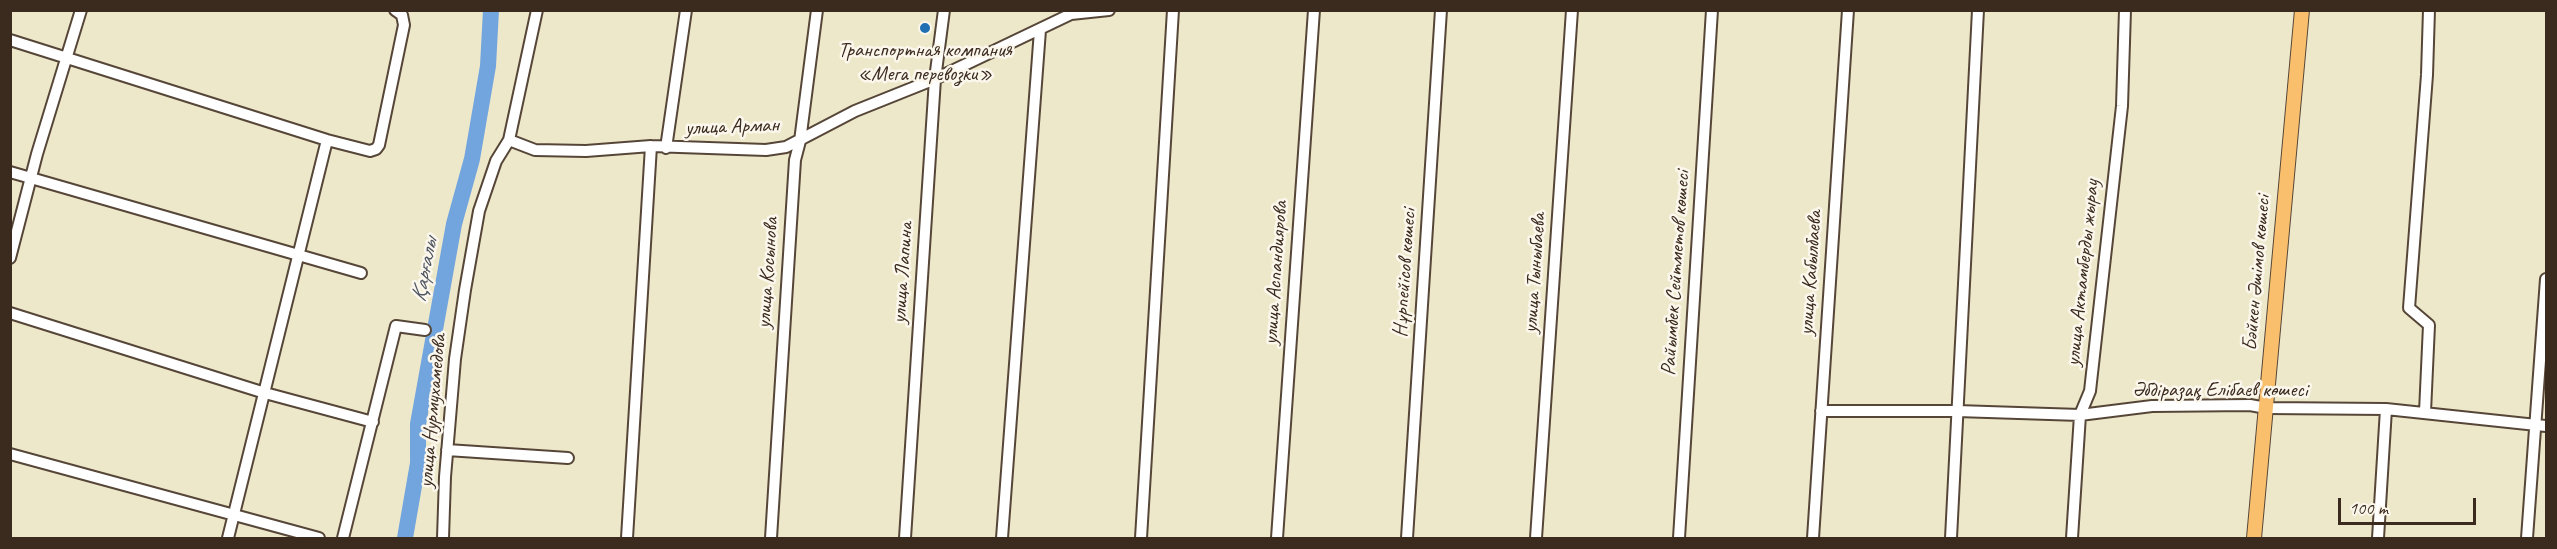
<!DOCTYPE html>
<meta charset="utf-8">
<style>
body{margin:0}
#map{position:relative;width:2557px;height:549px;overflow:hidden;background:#eee8cb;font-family:Caveat,sans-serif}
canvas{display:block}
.frame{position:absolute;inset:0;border:12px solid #3b2a1e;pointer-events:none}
.scale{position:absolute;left:2338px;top:498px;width:138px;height:27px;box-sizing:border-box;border:3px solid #3b2a1e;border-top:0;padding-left:8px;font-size:18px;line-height:21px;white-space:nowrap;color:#3b2a1e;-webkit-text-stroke:4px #fbf7ec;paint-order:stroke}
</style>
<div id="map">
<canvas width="2557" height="549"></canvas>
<div class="frame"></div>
<div class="scale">100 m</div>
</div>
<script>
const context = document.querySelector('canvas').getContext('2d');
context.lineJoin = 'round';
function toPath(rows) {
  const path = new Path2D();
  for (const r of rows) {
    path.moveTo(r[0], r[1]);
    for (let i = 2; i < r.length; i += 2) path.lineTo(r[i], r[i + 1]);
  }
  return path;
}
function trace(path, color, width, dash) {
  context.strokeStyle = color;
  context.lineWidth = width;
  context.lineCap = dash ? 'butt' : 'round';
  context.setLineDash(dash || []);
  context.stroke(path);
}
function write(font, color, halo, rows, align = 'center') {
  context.font = font + ' Caveat,sans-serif';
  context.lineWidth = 5;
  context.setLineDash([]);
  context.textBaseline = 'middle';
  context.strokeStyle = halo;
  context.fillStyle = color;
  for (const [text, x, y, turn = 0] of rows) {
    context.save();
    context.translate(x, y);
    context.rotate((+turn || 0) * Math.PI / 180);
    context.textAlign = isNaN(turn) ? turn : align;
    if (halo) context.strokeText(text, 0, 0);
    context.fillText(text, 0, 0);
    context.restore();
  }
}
trace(toPath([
 [405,538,418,463,418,424,454,224,472,159,488,66,491,10]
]), '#72a5de', 16);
const minor = toPath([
 [10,40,327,140,370,151,376,149,379,145,404,25,402,15,395,10],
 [509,140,535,150,586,151,651,146,766,150,786,147,855,111,935,79,1071,14,1109,10],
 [666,148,686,10],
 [10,172,361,273],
 [10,258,37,154,81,10],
 [10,313,265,393,373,422],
 [1821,411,1957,411,2080,415,2152,406,2250,405,2266,408,2386,409,2546,426],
 [2425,412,2429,325,2409,308,2427,75,2429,10],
 [447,450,568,458],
 [10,454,319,538],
 [228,538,327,140],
 [343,538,396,326,425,330],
 [443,538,445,477,455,359,465,290,479,211,496,161,509,140,537,10],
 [627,538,651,146],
 [771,538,795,160,800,141,817,10],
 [905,538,935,79,944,10],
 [1002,538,1040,30],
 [1141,538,1173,10],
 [1277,538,1314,10],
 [1407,538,1441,10],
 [1536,538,1572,10],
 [1679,538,1712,10],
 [1813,538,1848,10],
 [1951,538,1978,10],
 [2072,538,2080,415,2090,391,2122,106,2125,10],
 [2378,538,2386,409],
 [2527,538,2546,279]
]);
const major = toPath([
 [2254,538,2302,10]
]);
trace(minor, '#564638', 14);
trace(major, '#564638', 16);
trace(minor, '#fff', 10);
trace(major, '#f9bf6d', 14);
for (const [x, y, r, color] of [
 [925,28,6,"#1f6fb2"]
]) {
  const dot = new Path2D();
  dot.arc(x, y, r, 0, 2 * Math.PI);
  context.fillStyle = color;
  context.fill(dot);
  trace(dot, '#fbf7ec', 2);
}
write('21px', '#3b2a1e', '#fbf7ec', [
 ["Транспортная компания",925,50],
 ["«Мега перевозки»",925,74]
]);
write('21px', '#3b2a1e', '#fbf7ec', [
 ["улица Арман",732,127,-2],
 ["улица Косынова",768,273,-86],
 ["улица Лапина",903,273,-86],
 ["улица Аспандиярова",1276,273,-86],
 ["Нұрпейісов көшесі",1405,273,-86],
 ["улица Тыныбаева",1535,273,-86],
 ["Райымбек Сейтметов көшесі",1676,273,-86],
 ["улица Кабылбаева",1811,273,-86],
 ["улица Актамберды жырау",2083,273,-84],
 ["Бәйкен Әшімов көшесі",2257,273,-85],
 ["Әбдіразақ Елібаев көшесі",2220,390],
 ["улица Нурмухамедова",433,411,-85]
]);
write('italic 22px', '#4e5561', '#fbf7ec', [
 ["Қарғалы",425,270,-79]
]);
</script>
